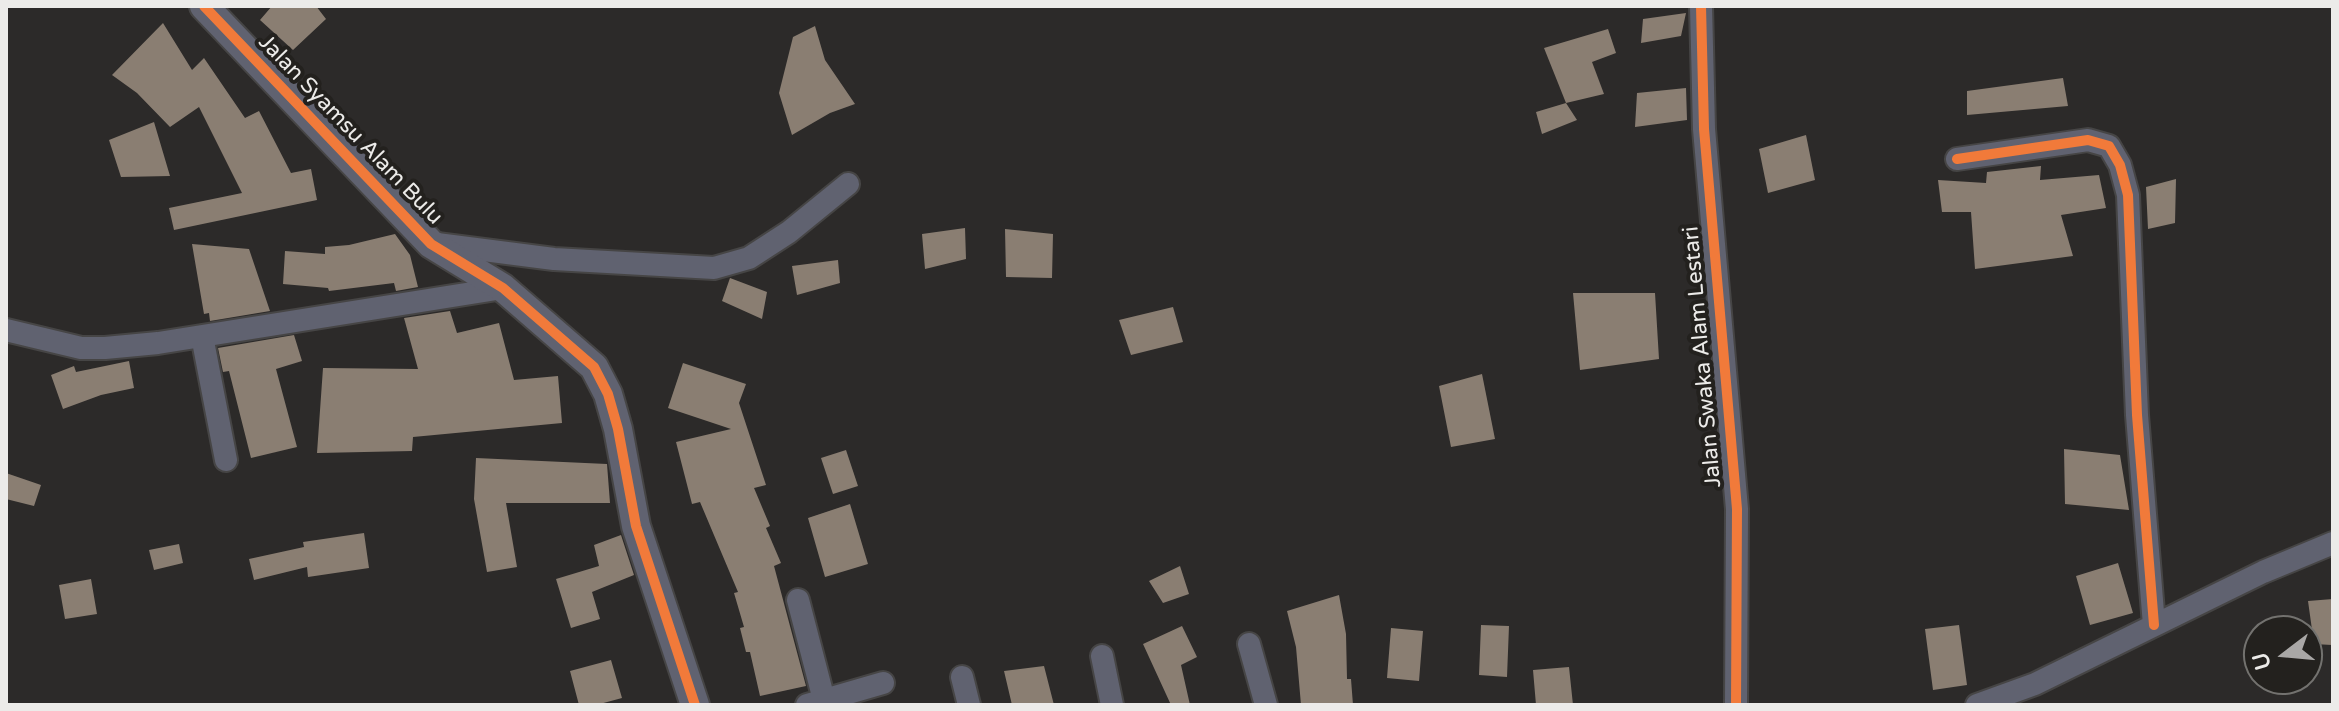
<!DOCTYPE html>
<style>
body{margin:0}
#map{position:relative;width:2339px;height:711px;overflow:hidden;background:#2c2a29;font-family:"Varela Round",sans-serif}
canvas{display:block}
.frame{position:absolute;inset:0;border:8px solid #ecebe9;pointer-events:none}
.north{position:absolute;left:2243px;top:615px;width:80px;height:80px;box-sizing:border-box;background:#23211e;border:2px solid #73726f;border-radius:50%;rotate:254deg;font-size:22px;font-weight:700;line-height:32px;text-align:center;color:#ecebe9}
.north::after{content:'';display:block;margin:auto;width:28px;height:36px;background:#a9a7a6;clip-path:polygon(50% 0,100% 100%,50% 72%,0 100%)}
</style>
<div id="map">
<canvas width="2339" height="711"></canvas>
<div class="frame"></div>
<div class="north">U</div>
</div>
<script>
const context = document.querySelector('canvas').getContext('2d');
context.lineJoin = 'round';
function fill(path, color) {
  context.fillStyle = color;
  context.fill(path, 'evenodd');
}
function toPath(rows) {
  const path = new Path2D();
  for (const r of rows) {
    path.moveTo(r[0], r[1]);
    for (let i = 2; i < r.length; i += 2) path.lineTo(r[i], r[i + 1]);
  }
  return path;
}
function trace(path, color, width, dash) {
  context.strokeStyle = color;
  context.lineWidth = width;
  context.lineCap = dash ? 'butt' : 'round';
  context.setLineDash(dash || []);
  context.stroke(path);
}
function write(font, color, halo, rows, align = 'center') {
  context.font = font + ' "Varela Round",sans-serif';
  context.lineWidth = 8;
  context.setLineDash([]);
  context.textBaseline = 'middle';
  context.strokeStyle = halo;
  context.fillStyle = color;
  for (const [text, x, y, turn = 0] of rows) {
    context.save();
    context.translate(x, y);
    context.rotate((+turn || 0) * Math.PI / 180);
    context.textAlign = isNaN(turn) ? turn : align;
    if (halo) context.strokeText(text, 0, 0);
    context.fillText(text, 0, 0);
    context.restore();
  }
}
fill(toPath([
 [272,6,316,6,326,19,293,50,260,20],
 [1686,13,1681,36,1641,43,1643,19],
 [163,23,192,70,204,58,245,118,259,111,291,173,311,169,317,200,174,230,169,208,242,193,199,107,170,127,137,93,112,75],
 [815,26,825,60,855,104,830,113,792,135,779,93,793,37],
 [1608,29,1616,53,1592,62,1604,94,1566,103,1577,120,1542,134,1536,112,1566,103,1544,48],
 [2063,78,2068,106,1967,115,1967,91],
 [1686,88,1687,120,1635,127,1637,93],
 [154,122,170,176,121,177,109,140],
 [1806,135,1815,180,1768,193,1759,149],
 [2041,166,2040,180,2099,175,2106,208,2061,215,2073,256,1975,269,1971,212,1942,212,1938,180,1986,183,1987,172],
 [2176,179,2175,223,2148,229,2146,187],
 [965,228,966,259,925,269,922,234],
 [1005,229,1053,234,1052,278,1006,277],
 [395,234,410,255,418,287,396,291,394,283,329,291,328,288,283,284,285,251,325,254,325,247,349,245],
 [192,244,249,249,270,311,210,321,209,313,204,314],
 [838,260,840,283,797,295,792,266],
 [730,278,767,292,762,319,722,301],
 [1573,293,1655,293,1659,359,1580,370],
 [1173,307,1183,342,1131,355,1119,320],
 [450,311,457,333,499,323,514,380,558,376,562,423,413,437,412,451,317,453,323,368,418,369,404,318],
 [294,335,302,361,276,369,297,447,251,458,229,371,223,372,218,348],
 [129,361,134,388,101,395,63,409,51,375,74,366,76,372],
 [683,363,746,384,739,403,766,485,754,488,770,526,766,528,781,563,774,566,806,686,760,696,750,652,746,652,740,628,744,627,734,593,738,592,700,502,692,504,676,442,731,429,668,408],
 [1482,374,1495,439,1451,447,1439,386],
 [2064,449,2120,455,2129,510,2065,504],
 [846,450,858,486,833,494,821,458],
 [476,458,607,464,610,503,506,503,517,567,487,572,474,499],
 [6,473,41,485,34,506,6,499],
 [850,504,868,564,825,577,808,518],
 [364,533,369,568,308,577,307,567,254,580,249,559,304,547,303,542],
 [621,535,634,575,592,592,600,619,571,628,556,579,599,566,594,545],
 [179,544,183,563,154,570,149,550],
 [2118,563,2133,613,2090,625,2076,576],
 [1180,566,1189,594,1163,603,1149,581],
 [91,579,97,614,65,619,59,585],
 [1339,595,1346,634,1347,679,1351,679,1353,705,1301,705,1296,647,1287,611],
 [2333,599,2332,645,2314,644,2308,601],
 [1481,625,1509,626,1507,677,1479,675],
 [1959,625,1967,685,1933,690,1925,629],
 [1182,626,1197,657,1181,665,1190,705,1171,705,1143,644],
 [1391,628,1423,631,1419,681,1387,678],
 [611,660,622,698,596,705,579,705,570,671],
 [1044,666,1054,705,1012,705,1004,671],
 [1569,667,1573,705,1536,705,1533,670]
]), '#8a7e72');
const minor = toPath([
 [1701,6,1704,129,1737,509,1736,705],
 [1957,159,2088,140,2109,146,2120,165,2128,195,2137,415,2154,625],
 [437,244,554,259,714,268,749,258,789,232,848,184],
 [6,330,81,348,105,348,158,343,503,288],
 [202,336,226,460],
 [798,600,824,700],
 [1249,644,1266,705],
 [1102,656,1112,705],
 [962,677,969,705],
 [807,705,883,683],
 [1977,705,2035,684,2263,572,2333,543]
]);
const tertiary = toPath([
 [204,6,431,244,503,288,594,367,608,394,618,429,636,526,695,705]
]);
trace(minor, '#464545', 26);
trace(tertiary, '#464545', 32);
trace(minor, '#606270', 22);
trace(tertiary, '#606270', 28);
trace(toPath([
 [204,6,431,244,503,288,594,367,608,394,618,429,636,526,695,705],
 [1701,6,1704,129,1737,509,1736,705],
 [1957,159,2088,140,2109,146,2120,165,2128,195,2137,415,2154,625]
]), '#f17a3a', 10);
write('22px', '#ecebe9', '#23211e', [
 ["Jalan Syamsu Alam Bulu",350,130,46],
 ["Jalan Swaka Alam Lestari",1703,357,-95]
]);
</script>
